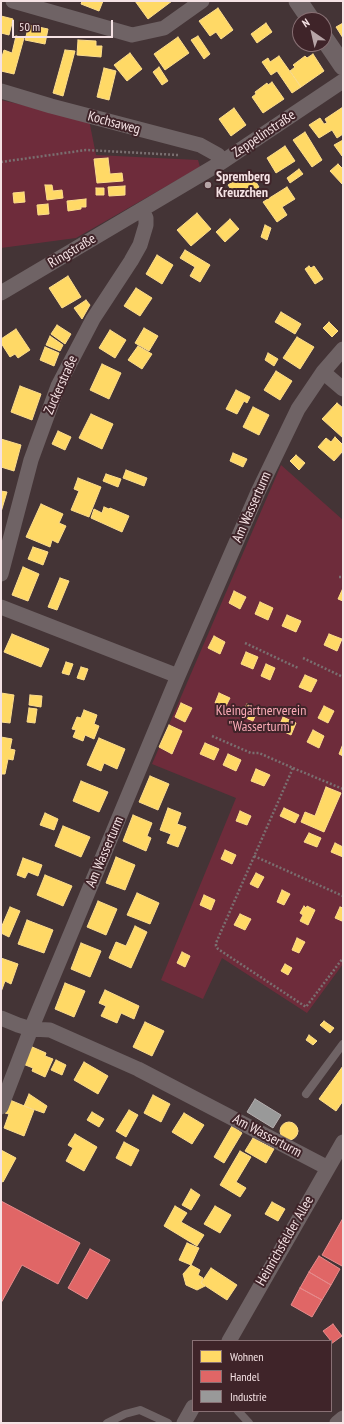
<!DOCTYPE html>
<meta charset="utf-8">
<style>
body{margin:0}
#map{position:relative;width:344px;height:1424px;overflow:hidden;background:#443436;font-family:"PT Sans Narrow",sans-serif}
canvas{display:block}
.frame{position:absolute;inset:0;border:2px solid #f5e2e4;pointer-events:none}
.legend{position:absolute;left:192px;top:1340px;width:140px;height:72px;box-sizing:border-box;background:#3f2429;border:1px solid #887074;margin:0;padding:5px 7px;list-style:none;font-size:12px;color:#f5e2e4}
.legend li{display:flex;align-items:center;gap:8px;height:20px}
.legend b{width:20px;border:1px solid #887074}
.north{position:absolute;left:292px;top:12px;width:40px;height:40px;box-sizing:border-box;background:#3f2429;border:1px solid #887074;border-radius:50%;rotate:326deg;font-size:11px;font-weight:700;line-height:16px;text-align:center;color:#f5e2e4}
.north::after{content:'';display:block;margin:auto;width:14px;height:18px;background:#b7a5a7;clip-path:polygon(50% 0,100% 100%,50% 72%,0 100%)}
.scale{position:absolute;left:12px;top:20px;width:101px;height:18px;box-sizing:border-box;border:2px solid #f5e2e4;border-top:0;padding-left:5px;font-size:12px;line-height:14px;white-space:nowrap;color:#f5e2e4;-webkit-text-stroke:3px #3f2429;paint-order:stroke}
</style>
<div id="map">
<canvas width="344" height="1424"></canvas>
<div class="frame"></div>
<ul class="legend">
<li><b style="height:11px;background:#ffd966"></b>Wohnen</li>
<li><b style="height:11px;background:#e06666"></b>Handel</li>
<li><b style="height:11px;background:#999"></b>Industrie</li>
</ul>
<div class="north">N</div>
<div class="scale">50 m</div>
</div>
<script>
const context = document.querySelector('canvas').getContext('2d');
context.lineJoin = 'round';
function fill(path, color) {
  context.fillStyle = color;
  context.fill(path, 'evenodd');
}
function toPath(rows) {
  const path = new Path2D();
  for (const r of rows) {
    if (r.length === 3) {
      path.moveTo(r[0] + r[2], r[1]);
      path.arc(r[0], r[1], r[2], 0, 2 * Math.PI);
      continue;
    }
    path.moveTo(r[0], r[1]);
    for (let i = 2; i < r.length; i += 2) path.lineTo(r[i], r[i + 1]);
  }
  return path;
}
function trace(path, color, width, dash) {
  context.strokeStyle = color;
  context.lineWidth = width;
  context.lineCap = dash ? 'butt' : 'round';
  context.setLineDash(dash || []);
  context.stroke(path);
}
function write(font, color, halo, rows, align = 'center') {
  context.font = font + ' "PT Sans Narrow",sans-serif';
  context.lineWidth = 4;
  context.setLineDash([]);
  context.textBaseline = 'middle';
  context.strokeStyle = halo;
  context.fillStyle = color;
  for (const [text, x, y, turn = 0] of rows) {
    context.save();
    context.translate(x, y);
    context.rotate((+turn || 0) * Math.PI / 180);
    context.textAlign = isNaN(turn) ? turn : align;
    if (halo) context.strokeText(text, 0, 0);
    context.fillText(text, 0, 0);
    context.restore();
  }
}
fill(toPath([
 [1,100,89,120,96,155,198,160,200,167,76,238,1,248],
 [281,465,343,520,343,964,307,1013,222,958,203,999,161,980,236,798,152,764]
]), '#6e2c3b');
const homes = toPath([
 [82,1,103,1,99,11,81,4,82,1],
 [135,1,172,1,148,19,135,1],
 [218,8,233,30,221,39,216,32,210,36,199,21,218,8],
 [1,16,13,19,9,35,1,33,1,16],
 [266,23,272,32,257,43,251,34,266,23],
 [343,23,343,38,336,27,343,23],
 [29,25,48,29,45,44,25,40,29,25],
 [16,36,24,38,14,74,1,71,1,60,4,50,12,53,16,36],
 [198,36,210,54,204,59,191,40,198,36],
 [178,37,189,53,165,70,154,54,178,37],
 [78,40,96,41,96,46,102,46,101,57,77,55,78,40],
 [65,50,75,51,63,96,53,93,65,50],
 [130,53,142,69,127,81,114,65,130,53],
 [313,54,324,71,301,87,290,71,295,67,293,65,305,56,307,58,313,54],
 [279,56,301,87,292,93,277,71,271,75,262,62,268,58,270,62,279,56],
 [159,67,168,81,162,85,153,72,159,67],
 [104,68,116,71,109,100,97,97,104,68],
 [272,82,284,99,263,113,252,97,256,94,255,92,267,83,268,85,272,82],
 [343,107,343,134,337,138,332,130,319,138,309,125,320,118,324,124,327,123,325,119,343,107],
 [234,108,246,125,231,136,219,119,234,108],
 [305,132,322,160,312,167,293,140,305,132],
 [343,140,343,155,342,156,334,145,343,140],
 [285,146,295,161,276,173,267,158,285,146],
 [108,158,110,174,122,173,123,181,97,183,94,159,108,158],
 [338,164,343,169,343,185,330,171,338,164],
 [299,169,303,174,290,183,287,178,299,169],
 [249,171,259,187,248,194,246,192,237,198,228,185,249,171],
 [45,185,52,185,53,191,62,190,63,198,47,200,45,185],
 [125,186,125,195,109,196,108,187,125,186],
 [287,187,295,199,282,207,287,215,277,222,263,202,287,187],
 [96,188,104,188,104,195,96,195,96,188],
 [24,192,25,202,14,203,13,193,24,192],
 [86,199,86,207,81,207,81,209,68,211,67,201,86,199],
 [48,204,49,214,38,215,37,205,48,204],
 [197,213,211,229,191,246,177,230,197,213],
 [230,219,239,229,225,242,216,232,230,219],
 [265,225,271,228,267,240,261,237,265,225],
 [185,250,210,265,200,282,190,276,195,267,180,258,185,250],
 [157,255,173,265,162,284,146,274,157,255],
 [309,266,311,268,314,266,323,279,315,284,305,269,309,266],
 [68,276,81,297,62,308,49,288,68,276],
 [136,288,152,298,140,316,124,306,136,288],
 [86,300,90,305,82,319,74,308,86,300],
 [281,312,301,324,295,334,275,322,281,312],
 [329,322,338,331,332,337,323,328,329,322],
 [57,325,71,334,65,344,51,334,57,325],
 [144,328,158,336,149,351,135,343,144,328],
 [16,329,30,350,18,358,15,354,10,357,1,343,1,339,16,329],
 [110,330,126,340,115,358,99,348,110,330],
 [50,336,63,345,60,351,46,345,50,336],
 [297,337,314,347,300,369,283,358,297,337],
 [138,346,152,354,142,369,128,360,138,346],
 [45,347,59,353,54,366,40,360,45,347],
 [268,353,278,359,274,366,265,360,268,353],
 [102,364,121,373,109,399,90,390,102,364],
 [276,371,292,381,280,400,264,390,276,371],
 [20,386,41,394,32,420,11,412,20,386],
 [236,390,250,397,247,403,244,401,237,414,226,409,236,390],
 [337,403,343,408,343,438,322,419,337,403],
 [253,407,269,415,259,435,243,427,253,407],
 [91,414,113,424,102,449,79,438,91,414],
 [58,431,71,437,65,450,52,444,58,431],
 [335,437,343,445,343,451,334,461,318,447,326,438,331,442,335,437],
 [1,439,21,445,14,471,1,467,1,439],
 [233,453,247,459,243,467,230,461,233,453],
 [296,455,305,463,299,470,290,461,296,455],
 [126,470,147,478,144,486,123,478,126,470],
 [106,474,121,479,118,487,103,481,106,474],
 [78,478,101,487,89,517,71,510,79,491,74,489,78,478],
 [1,491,7,492,1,512,1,491],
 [41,504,63,514,59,523,66,526,58,543,52,540,50,547,26,537,41,504],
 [104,507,109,509,110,508,129,516,122,532,91,518,94,509,102,513,104,507],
 [33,547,48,552,43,565,28,559,33,547],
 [23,567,39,574,28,601,12,595,23,567],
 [60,578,69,581,57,610,48,607,60,578],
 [343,588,343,601,338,599,343,588],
 [234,591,246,597,240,609,229,603,234,591],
 [260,602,273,608,268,620,255,614,260,602],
 [287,615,301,621,296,632,282,626,287,615],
 [12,634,49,649,41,667,4,652,12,634],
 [329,634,342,639,337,651,324,645,329,634],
 [214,636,225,642,220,654,208,648,214,636],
 [246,652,258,657,253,669,241,664,246,652],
 [66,662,73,664,69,675,62,673,66,662],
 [266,664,275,668,270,680,261,676,266,664],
 [81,667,88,669,84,680,77,678,81,667],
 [305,675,317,680,311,692,299,687,305,675],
 [1,693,14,695,10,723,1,722,1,693],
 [219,693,230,698,225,708,215,703,219,693],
 [30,695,42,696,41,707,29,705,30,695],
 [181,703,192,708,185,722,175,717,181,703],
 [247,704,258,709,253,721,241,716,247,704],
 [324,706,334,711,328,723,318,718,324,706],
 [29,708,37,709,35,723,27,722,29,708],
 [84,710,97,715,94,724,99,726,94,739,85,735,83,741,73,737,76,730,72,729,77,717,81,718,84,710],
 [283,717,296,723,291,735,278,729,283,717],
 [169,725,182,731,172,754,159,747,169,725],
 [313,730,324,736,319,748,307,742,313,730],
 [1,737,12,739,10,749,15,750,13,760,8,759,5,774,1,774,1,737],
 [99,738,125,749,117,769,104,763,101,771,87,765,99,738],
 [205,743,219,749,214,760,200,754,205,743],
 [343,744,343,756,339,754,343,744],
 [228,754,241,760,236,771,223,765,228,754],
 [256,769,270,775,264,786,251,781,256,769],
 [150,776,169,784,158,810,139,802,150,776],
 [81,781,108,792,99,812,73,801,81,781],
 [326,787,341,793,324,832,301,822,305,812,315,816,326,787],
 [168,808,181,813,177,824,186,827,178,847,167,843,171,834,160,830,168,808],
 [284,808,299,815,295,823,280,816,284,808],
 [240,811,251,816,247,825,236,821,240,811],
 [45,813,58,819,54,830,40,825,45,813],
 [133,815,152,823,147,836,151,838,146,851,123,841,133,815],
 [63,826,90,837,81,857,55,846,63,826],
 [309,833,321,838,317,847,304,842,309,833],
 [335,843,343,847,343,857,331,852,335,843],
 [225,850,236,855,232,864,221,859,225,850],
 [116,857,135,865,125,890,106,883,116,857],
 [23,858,42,865,38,876,28,872,25,878,17,875,23,858],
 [256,873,264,877,258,888,250,884,256,873],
 [45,875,72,886,63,906,37,895,45,875],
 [282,890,290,894,284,905,277,902,282,890],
 [137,893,159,903,150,924,127,915,137,893],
 [204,895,215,900,211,910,200,905,204,895],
 [98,901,117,909,106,935,87,927,98,901],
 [304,906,306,908,307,906,315,910,308,925,300,921,303,915,300,913,304,906],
 [10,907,20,911,9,937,1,933,1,928,10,907],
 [340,907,343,908,343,918,342,921,335,918,340,907],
 [240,914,251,919,245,930,234,925,240,914],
 [27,920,53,930,44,953,18,944,27,920],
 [135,926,147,932,131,968,109,958,116,942,126,946,135,926],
 [297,938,305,942,299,953,292,950,297,938],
 [81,943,101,951,90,977,71,969,81,943],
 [182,952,190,956,185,967,177,963,182,952],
 [1,958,18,964,11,984,5,981,1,992,1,958],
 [285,964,292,968,288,975,281,971,285,964],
 [65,983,85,991,74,1017,55,1009,65,983],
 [105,990,139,1006,134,1019,121,1013,117,1023,101,1016,106,1006,99,1003,105,990],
 [324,1021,334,1028,330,1033,320,1025,324,1021],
 [145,1022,164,1031,152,1056,133,1047,145,1022],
 [309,1035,317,1041,313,1045,306,1040,309,1035],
 [30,1046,46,1053,45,1056,53,1059,45,1077,32,1071,33,1068,23,1064,30,1046],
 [56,1060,66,1065,62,1075,51,1070,56,1060],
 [84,1062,108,1076,98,1094,74,1080,84,1062],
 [343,1066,343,1101,336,1111,319,1099,343,1066],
 [29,1094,47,1106,44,1113,24,1106,29,1094],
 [153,1095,170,1104,161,1122,144,1113,153,1095],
 [10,1100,34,1110,24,1136,4,1128,9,1114,5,1113,10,1100],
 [129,1110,138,1115,126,1137,116,1131,129,1110],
 [92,1112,104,1119,99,1127,87,1120,92,1112],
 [184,1113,204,1125,192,1144,172,1132,184,1113],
 [289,1131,9],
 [232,1126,242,1133,224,1163,214,1157,232,1126],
 [75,1134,97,1147,84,1171,66,1161,73,1148,68,1145,75,1134],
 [253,1138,274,1149,266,1163,245,1151,253,1138],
 [124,1142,139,1150,131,1166,116,1158,124,1142],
 [1,1150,16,1158,3,1182,1,1181,1,1150],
 [240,1151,251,1157,236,1182,246,1188,240,1197,220,1185,240,1151],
 [191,1189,200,1195,191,1210,182,1205,191,1189],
 [272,1202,285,1209,278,1221,265,1214,272,1202],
 [175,1206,187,1213,181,1222,204,1235,197,1246,164,1226,175,1206],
 [215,1206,231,1215,220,1233,204,1224,215,1206],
 [187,1243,199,1248,191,1265,179,1260,187,1243],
 [191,1265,200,1270,198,1275,203,1278,201,1283,205,1286,197,1290,186,1285,183,1274,191,1265],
 [211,1268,237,1285,227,1300,201,1283,211,1268]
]);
fill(homes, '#ffd966');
trace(homes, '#fcdc8c', 1);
const shops = toPath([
 [1,1201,80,1243,58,1284,22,1265,1,1303,1,1201],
 [343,1218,343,1265,342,1266,322,1255,343,1218],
 [90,1249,110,1260,87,1299,68,1288,90,1249],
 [319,1256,340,1269,331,1285,309,1272,319,1256],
 [309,1272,331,1285,322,1300,300,1288,309,1272],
 [300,1288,322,1300,312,1317,291,1305,300,1288],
 [333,1324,342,1336,331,1344,331,1341,323,1331,333,1324]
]);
fill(shops, '#e06666');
trace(shops, '#e68b8c', 1);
const industry = toPath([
 [255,1099,281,1115,273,1128,247,1112,255,1099]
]);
fill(industry, '#999');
trace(industry, '#b5afb0', 1);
trace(toPath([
 [1,162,86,150,178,155],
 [339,577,343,577],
 [245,643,298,668],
 [303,658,343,677],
 [212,736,251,753,259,753,293,768,216,943,216,946,218,949,306,1007,343,958],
 [293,768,343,789],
 [254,856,343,896]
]), '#7a6f70', 2.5, [2, 2]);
trace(toPath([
 [306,1094,343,1044],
 [238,1411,249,1423],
 [107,1423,125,1414,140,1410,168,1423]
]), '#6f6365', 8);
trace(toPath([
 [13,1,132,35,164,28,202,1],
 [1,91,51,106,200,145,218,155,222,162],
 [1,293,222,162,343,81],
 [323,372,343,389],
 [1,574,31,460,58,386,93,319,131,261,140,245,146,225,146,218,142,210],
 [1,607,178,676],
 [1,1018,18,1025,31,1029,50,1030,138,1069,328,1168],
 [1,1107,31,1029,178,676,258,492,298,409,323,372,343,349],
 [229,1341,343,1142],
 [184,1423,193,1407],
 [337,1423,343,1418]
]), '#6f6365', 15);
trace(toPath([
 [298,1,311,20],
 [324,38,343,66]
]), '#6f6365', 19);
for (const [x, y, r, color] of [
 [208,185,4,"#b7a5a7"]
]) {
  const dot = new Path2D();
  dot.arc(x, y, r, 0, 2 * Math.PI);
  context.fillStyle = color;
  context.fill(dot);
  trace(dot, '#3f2429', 1.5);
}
write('14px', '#f5e2e4', '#3f2429', [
 ["Kochsaweg",114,123,15],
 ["Zeppelinstraße",264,134,-34],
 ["Ringstraße",72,251,-31],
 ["Zuckerstraße",61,385,-66],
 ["Am Wasserturm",252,507,-66],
 ["Am Wasserturm",105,852,-67],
 ["Am Wasserturm",267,1136,28],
 ["Heinrichsfelder Allee",285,1241,-60]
]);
write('bold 14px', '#f5e2e4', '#3f2429', [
 ["Spremberg",216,177],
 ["Kreuzchen",216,193]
], 'left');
write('14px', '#faaab6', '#3f2429', [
 ["Kleingärtnerverein",261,711],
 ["\"Wasserturm\"",261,727]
]);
</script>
